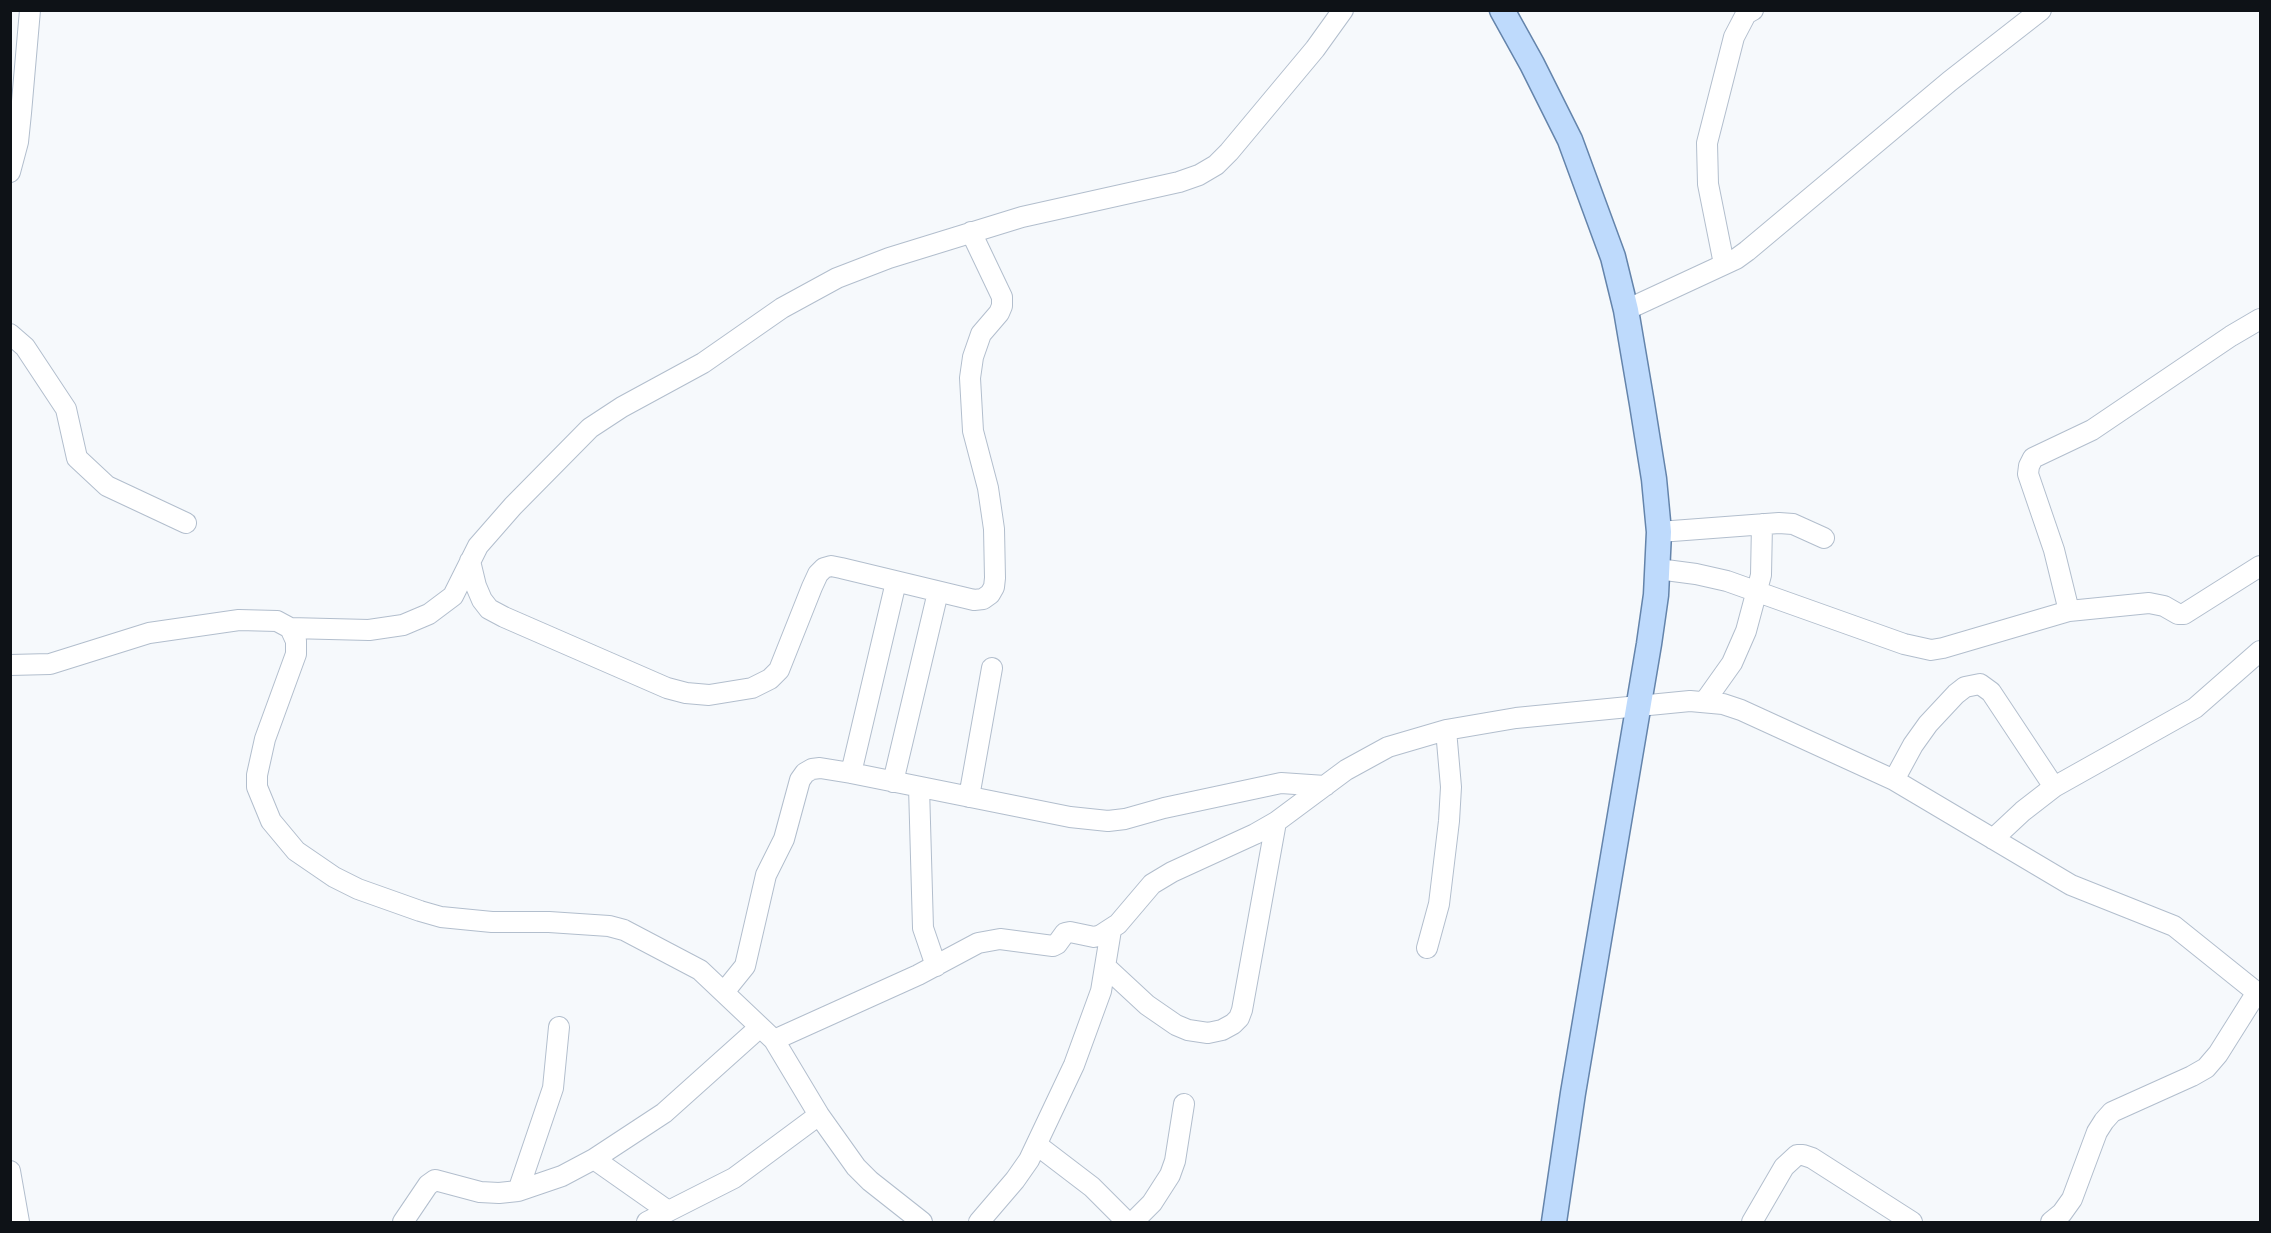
<!DOCTYPE html>
<style>
body{margin:0}
#map{position:relative;width:2271px;height:1233px;overflow:hidden;background:#f6f9fc;font-family:"Roboto Condensed",sans-serif}
canvas{display:block}
.frame{position:absolute;inset:0;border:12px solid #0e1217;pointer-events:none}
</style>
<div id="map">
<canvas width="2271" height="1233"></canvas>
<div class="frame"></div>
</div>
<script>
const context = document.querySelector('canvas').getContext('2d');
context.lineJoin = 'round';
function toPath(rows) {
  const path = new Path2D();
  for (const r of rows) {
    path.moveTo(r[0], r[1]);
    for (let i = 2; i < r.length; i += 2) path.lineTo(r[i], r[i + 1]);
  }
  return path;
}
function trace(path, color, width, dash) {
  context.strokeStyle = color;
  context.lineWidth = width;
  context.lineCap = dash ? 'butt' : 'round';
  context.setLineDash(dash || []);
  context.stroke(path);
}
const minor = toPath([
 [10,172,18,142,21,113,30,10],
 [1724,264,1708,184,1707,143,1734,37,1746,14,1753,10],
 [1626,310,1736,259,1747,251,1950,81,2041,10],
 [10,334,25,347,66,409,77,458,107,486,186,523],
 [1659,532,1779,523,1793,524,1824,538],
 [470,561,476,586,482,600,489,609,504,617,667,688,686,693,709,695,752,688,770,679,779,670,812,587,818,574,824,568,831,566,841,568,974,600,983,599,990,594,994,587,995,578,994,529,988,488,973,431,970,378,973,357,981,334,999,313,1002,306,1002,297,971,232],
 [1658,569,1696,574,1727,581,1904,644,1931,650,1943,648,2069,611,2149,603,2164,606,2178,614,2184,614,2260,566],
 [2069,611,2054,550,2028,474,2029,466,2033,458,2092,430,2231,336,2260,319],
 [290,628,369,630,403,625,429,614,453,596,478,546,513,506,590,428,622,407,703,363,782,308,837,278,889,258,1022,217,1179,182,1199,175,1216,165,1229,152,1315,49,1343,10],
 [10,665,50,664,149,633,239,620,277,621,290,628,296,641,296,654,265,739,257,775,257,787,271,821,296,851,334,877,358,889,420,911,441,917,492,922,549,922,609,926,624,930,700,970,774,1040,819,1115,856,1167,870,1181,922,1222],
 [1705,701,1732,663,1746,631,1761,575,1762,524],
 [851,773,896,582],
 [1894,780,1913,745,1928,724,1956,694,1965,687,1980,684,1991,692,2054,787],
 [893,782,938,592],
 [919,787,923,928,936,966],
 [969,797,992,668],
 [1993,839,2023,811,2054,787,2195,708,2260,651],
 [1427,948,1439,904,1449,821,1451,787,1446,730],
 [1106,967,1147,1005,1176,1025,1188,1030,1208,1033,1222,1030,1233,1024,1239,1018,1242,1010,1276,822],
 [724,992,745,966,766,875,784,839,800,780,805,773,812,769,820,768,851,773,1070,817,1108,821,1125,819,1164,808,1281,783,1325,786],
 [774,1040,918,975,978,943,1000,939,1053,946,1057,944,1065,933,1070,932,1094,937,1101,935,1118,924,1152,884,1172,872,1255,834,1276,822,1346,770,1388,747,1446,730,1516,718,1690,701,1723,704,1741,710,1894,780,2071,885,2174,926,2260,995],
 [1037,1145,1092,1187,1127,1222],
 [594,1159,668,1211],
 [10,1171,19,1222],
 [518,1191,553,1088,559,1027],
 [403,1222,428,1185,435,1180,480,1192,499,1193,518,1191,562,1176,594,1159,664,1113,760,1027],
 [647,1222,734,1178,819,1115],
 [979,1222,1015,1180,1029,1160,1074,1065,1101,991,1111,930],
 [1133,1222,1152,1203,1170,1175,1175,1161,1184,1104],
 [1752,1222,1784,1167,1797,1155,1803,1155,1812,1158,1912,1222],
 [2051,1222,2062,1213,2072,1199,2097,1132,2104,1121,2112,1112,2192,1076,2206,1068,2218,1054,2257,992]
]);
const major = toPath([
 [1502,10,1532,64,1570,140,1613,257,1626,310,1642,404,1654,479,1659,532,1656,595,1649,644,1573,1093,1554,1222]
]);
trace(minor, '#b2becd', 22);
trace(major, '#6484ab', 27);
trace(minor, '#fff', 20);
trace(major, '#bedafc', 24);
</script>
